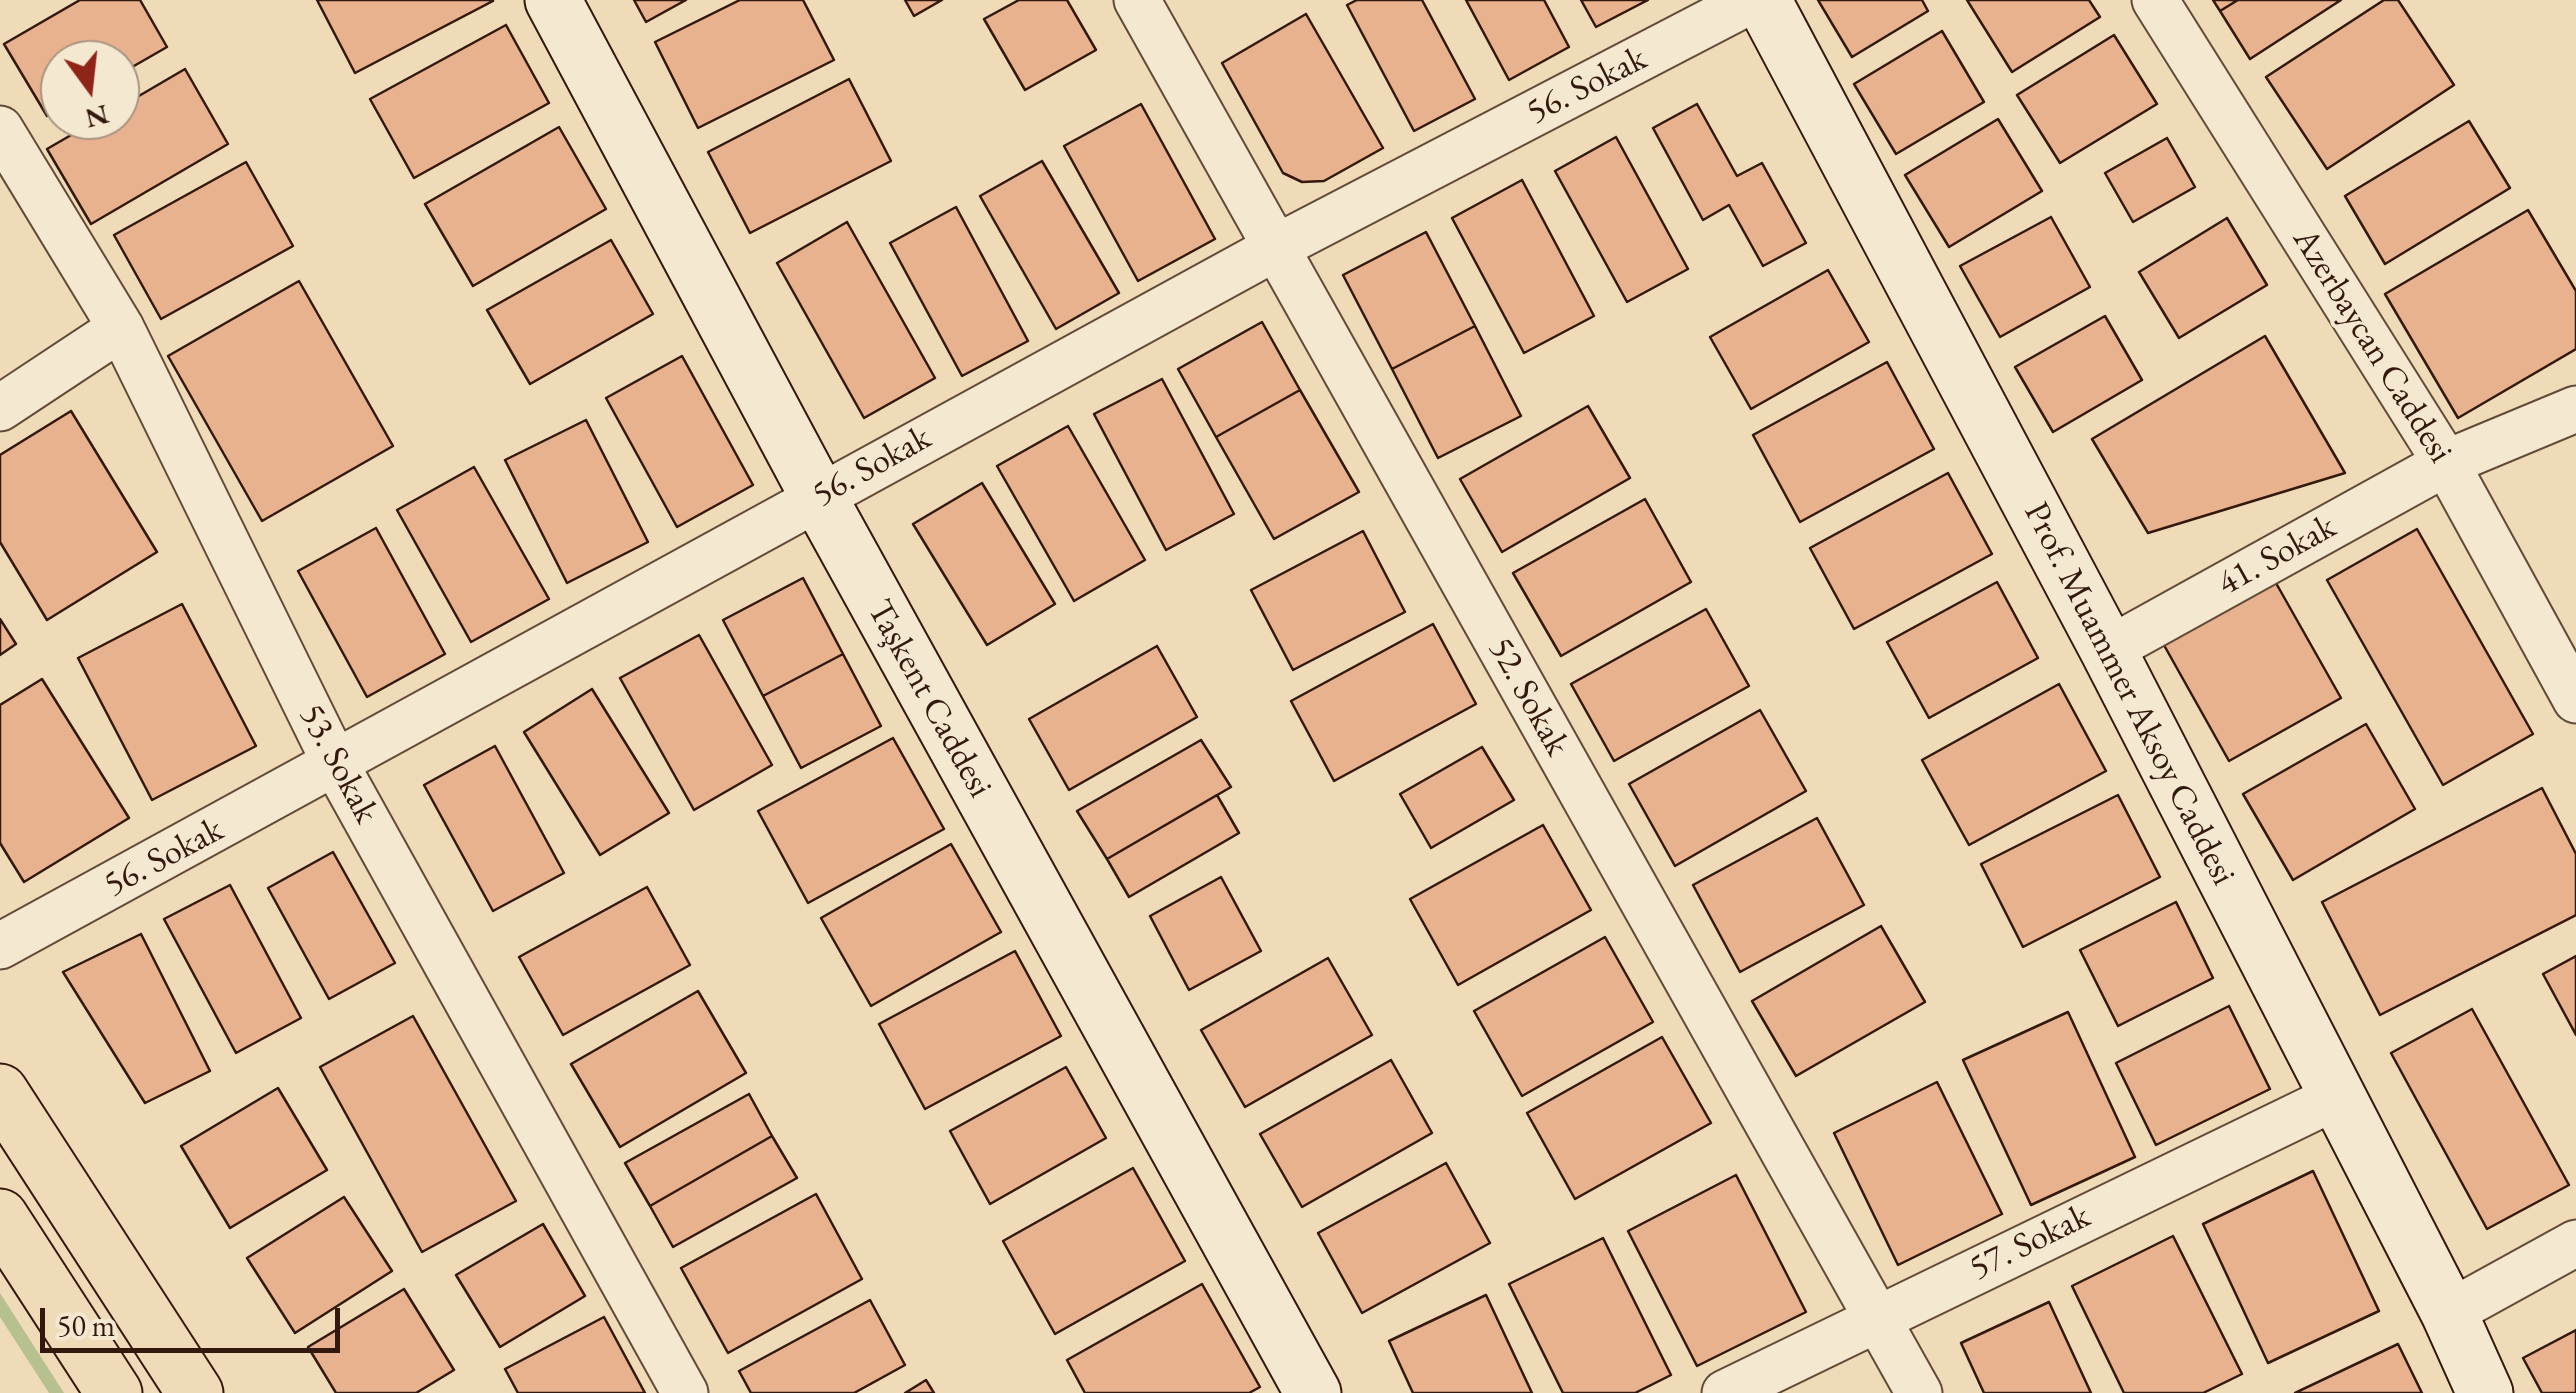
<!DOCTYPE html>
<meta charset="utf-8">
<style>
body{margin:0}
#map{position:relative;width:2576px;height:1393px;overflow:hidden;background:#efdbb7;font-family:"EB Garamond",serif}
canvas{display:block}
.north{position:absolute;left:40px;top:40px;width:100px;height:100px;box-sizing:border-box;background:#f5e8d0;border:2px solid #a79582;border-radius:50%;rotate:165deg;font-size:28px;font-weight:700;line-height:40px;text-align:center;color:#33190d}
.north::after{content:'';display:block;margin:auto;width:35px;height:45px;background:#8f2418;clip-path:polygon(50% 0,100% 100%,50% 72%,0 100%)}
.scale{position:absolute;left:40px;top:1308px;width:300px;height:45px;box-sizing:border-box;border:5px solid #33190d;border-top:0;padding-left:12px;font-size:30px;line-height:35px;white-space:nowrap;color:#33190d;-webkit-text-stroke:8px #f5e8d0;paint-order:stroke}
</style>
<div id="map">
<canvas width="2576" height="1393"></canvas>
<div class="north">N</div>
<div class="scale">50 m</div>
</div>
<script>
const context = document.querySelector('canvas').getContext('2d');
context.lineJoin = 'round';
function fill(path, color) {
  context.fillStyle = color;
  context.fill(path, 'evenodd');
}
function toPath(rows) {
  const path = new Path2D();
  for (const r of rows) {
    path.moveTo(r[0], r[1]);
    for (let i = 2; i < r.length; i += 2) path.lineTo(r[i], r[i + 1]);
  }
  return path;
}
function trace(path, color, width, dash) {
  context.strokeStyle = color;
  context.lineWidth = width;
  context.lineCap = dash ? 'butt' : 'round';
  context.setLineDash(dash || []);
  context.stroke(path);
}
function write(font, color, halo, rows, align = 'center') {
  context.font = font + ' "EB Garamond",serif';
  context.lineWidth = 8;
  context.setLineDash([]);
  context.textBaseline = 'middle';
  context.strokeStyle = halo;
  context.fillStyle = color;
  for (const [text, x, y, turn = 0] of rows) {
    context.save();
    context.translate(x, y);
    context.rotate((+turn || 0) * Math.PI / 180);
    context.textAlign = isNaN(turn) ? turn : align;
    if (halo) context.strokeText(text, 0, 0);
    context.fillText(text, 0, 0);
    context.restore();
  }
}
fill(toPath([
 [0,1293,64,1393,49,1393,0,1317]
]), '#b7c08f');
const building = toPath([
 [80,0,140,0,167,47,120,74,120,60,60,60,60,108,47,116,4,44,80,0],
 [317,0,493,0,493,1,355,73,317,0],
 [634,0,686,0,646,22,634,0],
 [740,0,803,0,834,60,698,128,655,42,740,0],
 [905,0,942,0,914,16,905,0],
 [1019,0,1067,0,1096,50,1025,90,984,19,1019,0],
 [1357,0,1422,0,1475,99,1414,131,1347,5,1357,0],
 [1466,0,1544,0,1569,47,1509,80,1466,0],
 [1581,0,1648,0,1596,27,1581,0],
 [1818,0,1922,0,1928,11,1852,57,1818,0],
 [1967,0,2089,0,2100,17,2012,72,1967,0],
 [2213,0,2238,0,2220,11,2213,0],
 [2238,0,2341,0,2250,59,2220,11,2238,0],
 [2384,0,2398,0,2454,85,2327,169,2266,77,2384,0],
 [1306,14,1383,148,1324,181,1302,182,1283,173,1222,63,1306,14],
 [506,25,549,103,414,178,370,99,506,25],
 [1942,31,1984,102,1896,154,1854,84,1942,31],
 [2114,35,2157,104,2060,163,2017,95,2114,35],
 [185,69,228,144,91,224,47,149,97,120,120,120,120,107,185,69],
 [849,79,891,161,750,233,708,152,849,79],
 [1141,104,1215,239,1138,281,1064,146,1141,104],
 [1697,104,1737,176,1762,163,1806,243,1763,266,1729,205,1703,220,1653,128,1697,104],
 [1998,119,2042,191,1949,247,1905,175,1998,119],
 [2469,121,2510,188,2385,264,2345,196,2469,121],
 [559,127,606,209,473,286,425,204,559,127],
 [1616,137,1688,269,1627,302,1555,171,1616,137],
 [2167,138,2195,187,2133,222,2105,173,2167,138],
 [1042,161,1119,293,1056,329,980,196,1042,161],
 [246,162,293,246,161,319,114,235,246,162],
 [1522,180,1594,316,1524,353,1452,218,1522,180],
 [956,207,1028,341,962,376,890,243,956,207],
 [2528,210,2576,291,2576,349,2458,418,2385,294,2528,210],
 [2051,217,2090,287,2000,337,1960,266,2051,217],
 [2227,218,2267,285,2179,338,2139,272,2227,218],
 [847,222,935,378,864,418,777,263,847,222],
 [1426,232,1475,326,1392,369,1343,275,1426,232],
 [611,240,653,314,530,384,487,310,611,240],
 [1828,270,1869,342,1751,409,1710,337,1828,270],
 [299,281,393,446,262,521,168,356,299,281],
 [2105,316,2142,380,2053,432,2015,367,2105,316],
 [1262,322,1300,390,1216,437,1178,369,1262,322],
 [1475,326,1521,416,1438,458,1392,369,1475,326],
 [2265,336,2345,473,2148,533,2092,439,2265,336],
 [682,356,753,485,677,527,606,398,682,356],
 [1887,362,1934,449,1800,522,1753,435,1887,362],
 [1162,379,1234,514,1166,550,1094,414,1162,379],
 [1300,390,1359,492,1274,539,1216,437,1300,390],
 [1588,406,1630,478,1502,552,1460,479,1588,406],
 [71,411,157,552,47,620,0,542,0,455,71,411],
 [586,420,648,542,567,583,505,460,586,420],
 [1068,426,1145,560,1074,601,997,466,1068,426],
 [474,467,549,599,471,642,397,510,474,467],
 [1948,473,1992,554,1854,629,1810,548,1948,473],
 [982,483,1055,604,987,645,913,524,982,483],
 [1645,499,1691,582,1561,656,1513,573,1645,499],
 [376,528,445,654,367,697,298,571,376,528],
 [2417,529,2533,734,2443,785,2327,580,2417,529],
 [1363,531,1405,612,1293,670,1251,590,1363,531],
 [2272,576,2341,698,2229,761,2160,638,2272,576],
 [803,578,843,654,763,696,723,620,803,578],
 [1997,582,2038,658,1929,718,1887,642,1997,582],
 [182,604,256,746,152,800,78,658,182,604],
 [1706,609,1749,686,1614,761,1571,684,1706,609],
 [0,619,16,644,0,655,0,619],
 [1433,624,1476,704,1334,781,1291,701,1433,624],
 [699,635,772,765,694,810,620,678,699,635],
 [1157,646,1197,717,1069,790,1029,719,1157,646],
 [843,654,881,726,801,768,763,696,843,654],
 [42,679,129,818,24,882,0,843,0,705,42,679],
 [2059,684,2106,771,1969,845,1922,760,2059,684],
 [592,689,669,813,600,855,524,732,592,689],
 [1760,710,1806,791,1675,866,1629,784,1760,710],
 [2366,724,2415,809,2293,880,2243,794,2366,724],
 [893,738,944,829,808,903,758,811,893,738],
 [1201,740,1231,787,1107,859,1077,811,1201,740],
 [495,746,564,873,493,911,424,785,495,746],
 [1482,747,1514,800,1431,848,1400,794,1482,747],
 [2542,788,2576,854,2576,915,2380,1015,2322,902,2542,788],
 [1217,795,1239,833,1129,897,1107,859,1217,795],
 [2118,795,2160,877,2023,947,1981,864,2118,795],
 [1817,818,1864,905,1740,972,1693,885,1817,818],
 [1543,825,1591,910,1458,985,1410,899,1543,825],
 [951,844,1001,932,871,1006,821,918,951,844],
 [333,852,395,963,329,999,268,888,333,852],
 [1221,877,1261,951,1189,990,1150,916,1221,877],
 [230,885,301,1018,236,1053,164,919,230,885],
 [647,887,690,965,563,1035,519,957,647,887],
 [2176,902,2213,978,2118,1026,2080,950,2176,902],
 [1881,926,1925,1002,1796,1076,1752,1001,1881,926],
 [141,934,210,1071,145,1103,63,972,141,934],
 [1605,937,1653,1022,1522,1096,1474,1011,1605,937],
 [1015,951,1061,1036,925,1109,879,1024,1015,951],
 [2576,956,2576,1035,2543,974,2576,956],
 [1328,958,1372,1035,1245,1107,1201,1030,1328,958],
 [698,991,746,1073,620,1147,571,1064,698,991],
 [2229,1006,2270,1089,2156,1145,2116,1063,2229,1006],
 [2472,1009,2569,1185,2487,1229,2391,1053,2472,1009],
 [2068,1012,2135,1157,2031,1205,1963,1060,2068,1012],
 [413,1016,516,1201,422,1252,320,1067,413,1016],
 [1662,1037,1711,1123,1575,1199,1527,1113,1662,1037],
 [1391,1060,1432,1133,1302,1207,1260,1134,1391,1060],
 [1066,1067,1106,1138,990,1204,950,1131,1066,1067],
 [1937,1082,2002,1214,1898,1265,1834,1133,1937,1082],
 [278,1088,327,1170,230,1228,181,1146,278,1088],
 [749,1094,772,1136,650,1206,625,1163,749,1094],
 [772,1136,797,1178,673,1247,650,1206,772,1136],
 [1446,1163,1490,1243,1362,1313,1318,1233,1446,1163],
 [1133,1168,1185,1261,1055,1334,1003,1241,1133,1168],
 [2313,1171,2379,1311,2268,1363,2203,1224,2313,1171],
 [1736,1175,1806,1312,1697,1366,1628,1231,1736,1175],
 [816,1194,862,1279,728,1353,681,1268,816,1194],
 [344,1197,392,1271,295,1333,247,1258,344,1197],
 [543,1224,585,1296,500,1347,456,1275,543,1224],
 [2173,1236,2242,1374,2203,1393,2124,1393,2072,1286,2173,1236],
 [1603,1238,1671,1375,1635,1393,1563,1393,1509,1284,1603,1238],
 [1202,1284,1260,1387,1249,1393,1085,1393,1067,1360,1202,1284],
 [404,1289,454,1370,416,1393,336,1393,308,1347,404,1289],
 [1486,1295,1532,1393,1413,1393,1389,1341,1486,1295],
 [870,1300,905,1365,854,1393,751,1393,739,1371,870,1300],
 [2049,1302,2091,1393,1984,1393,1961,1343,2049,1302],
 [604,1317,645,1393,518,1393,505,1369,604,1317],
 [2576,1330,2576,1393,2542,1393,2523,1358,2576,1330],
 [2398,1344,2422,1393,2295,1393,2398,1344],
 [926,1380,934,1393,905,1393,926,1380]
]);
fill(building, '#e8b28e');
trace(building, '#33190d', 2.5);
const street = toPath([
 [1137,0,1919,1393],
 [2155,0,2446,463,2576,700],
 [0,129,121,328,336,765,685,1393],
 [0,408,121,328],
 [2108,650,2446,463,2576,409],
 [0,946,1277,247,1752,0],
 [2449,1313,2576,1243],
 [1725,1393,2336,1097]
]);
const secondary = toPath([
 [553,0,818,496,1313,1393],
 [1763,0,2108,650,2449,1313,2485,1393]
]);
const primary = toPath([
 [0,1092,195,1393],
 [0,1217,114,1393]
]);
trace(street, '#624a38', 49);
trace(secondary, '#33190d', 59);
trace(primary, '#33190d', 59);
trace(street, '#f5e8d0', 45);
trace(secondary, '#f5e8d0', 55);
trace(primary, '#efdbb7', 55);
write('35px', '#33190d', '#f5e8d0', [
 ["56. Sokak",1587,86,-27],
 ["Azerbaycan Caddesi",2372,346,58],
 ["56. Sokak",872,467,-29],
 ["41. Sokak",2277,556,-29],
 ["Prof. Muammer Aksoy Caddesi",2129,694,63],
 ["52. Sokak",1528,697,61],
 ["Taşkent Caddesi",929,699,61],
 ["53. Sokak",338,764,62],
 ["56. Sokak",164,858,-28],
 ["57. Sokak",2030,1243,-26]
]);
</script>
